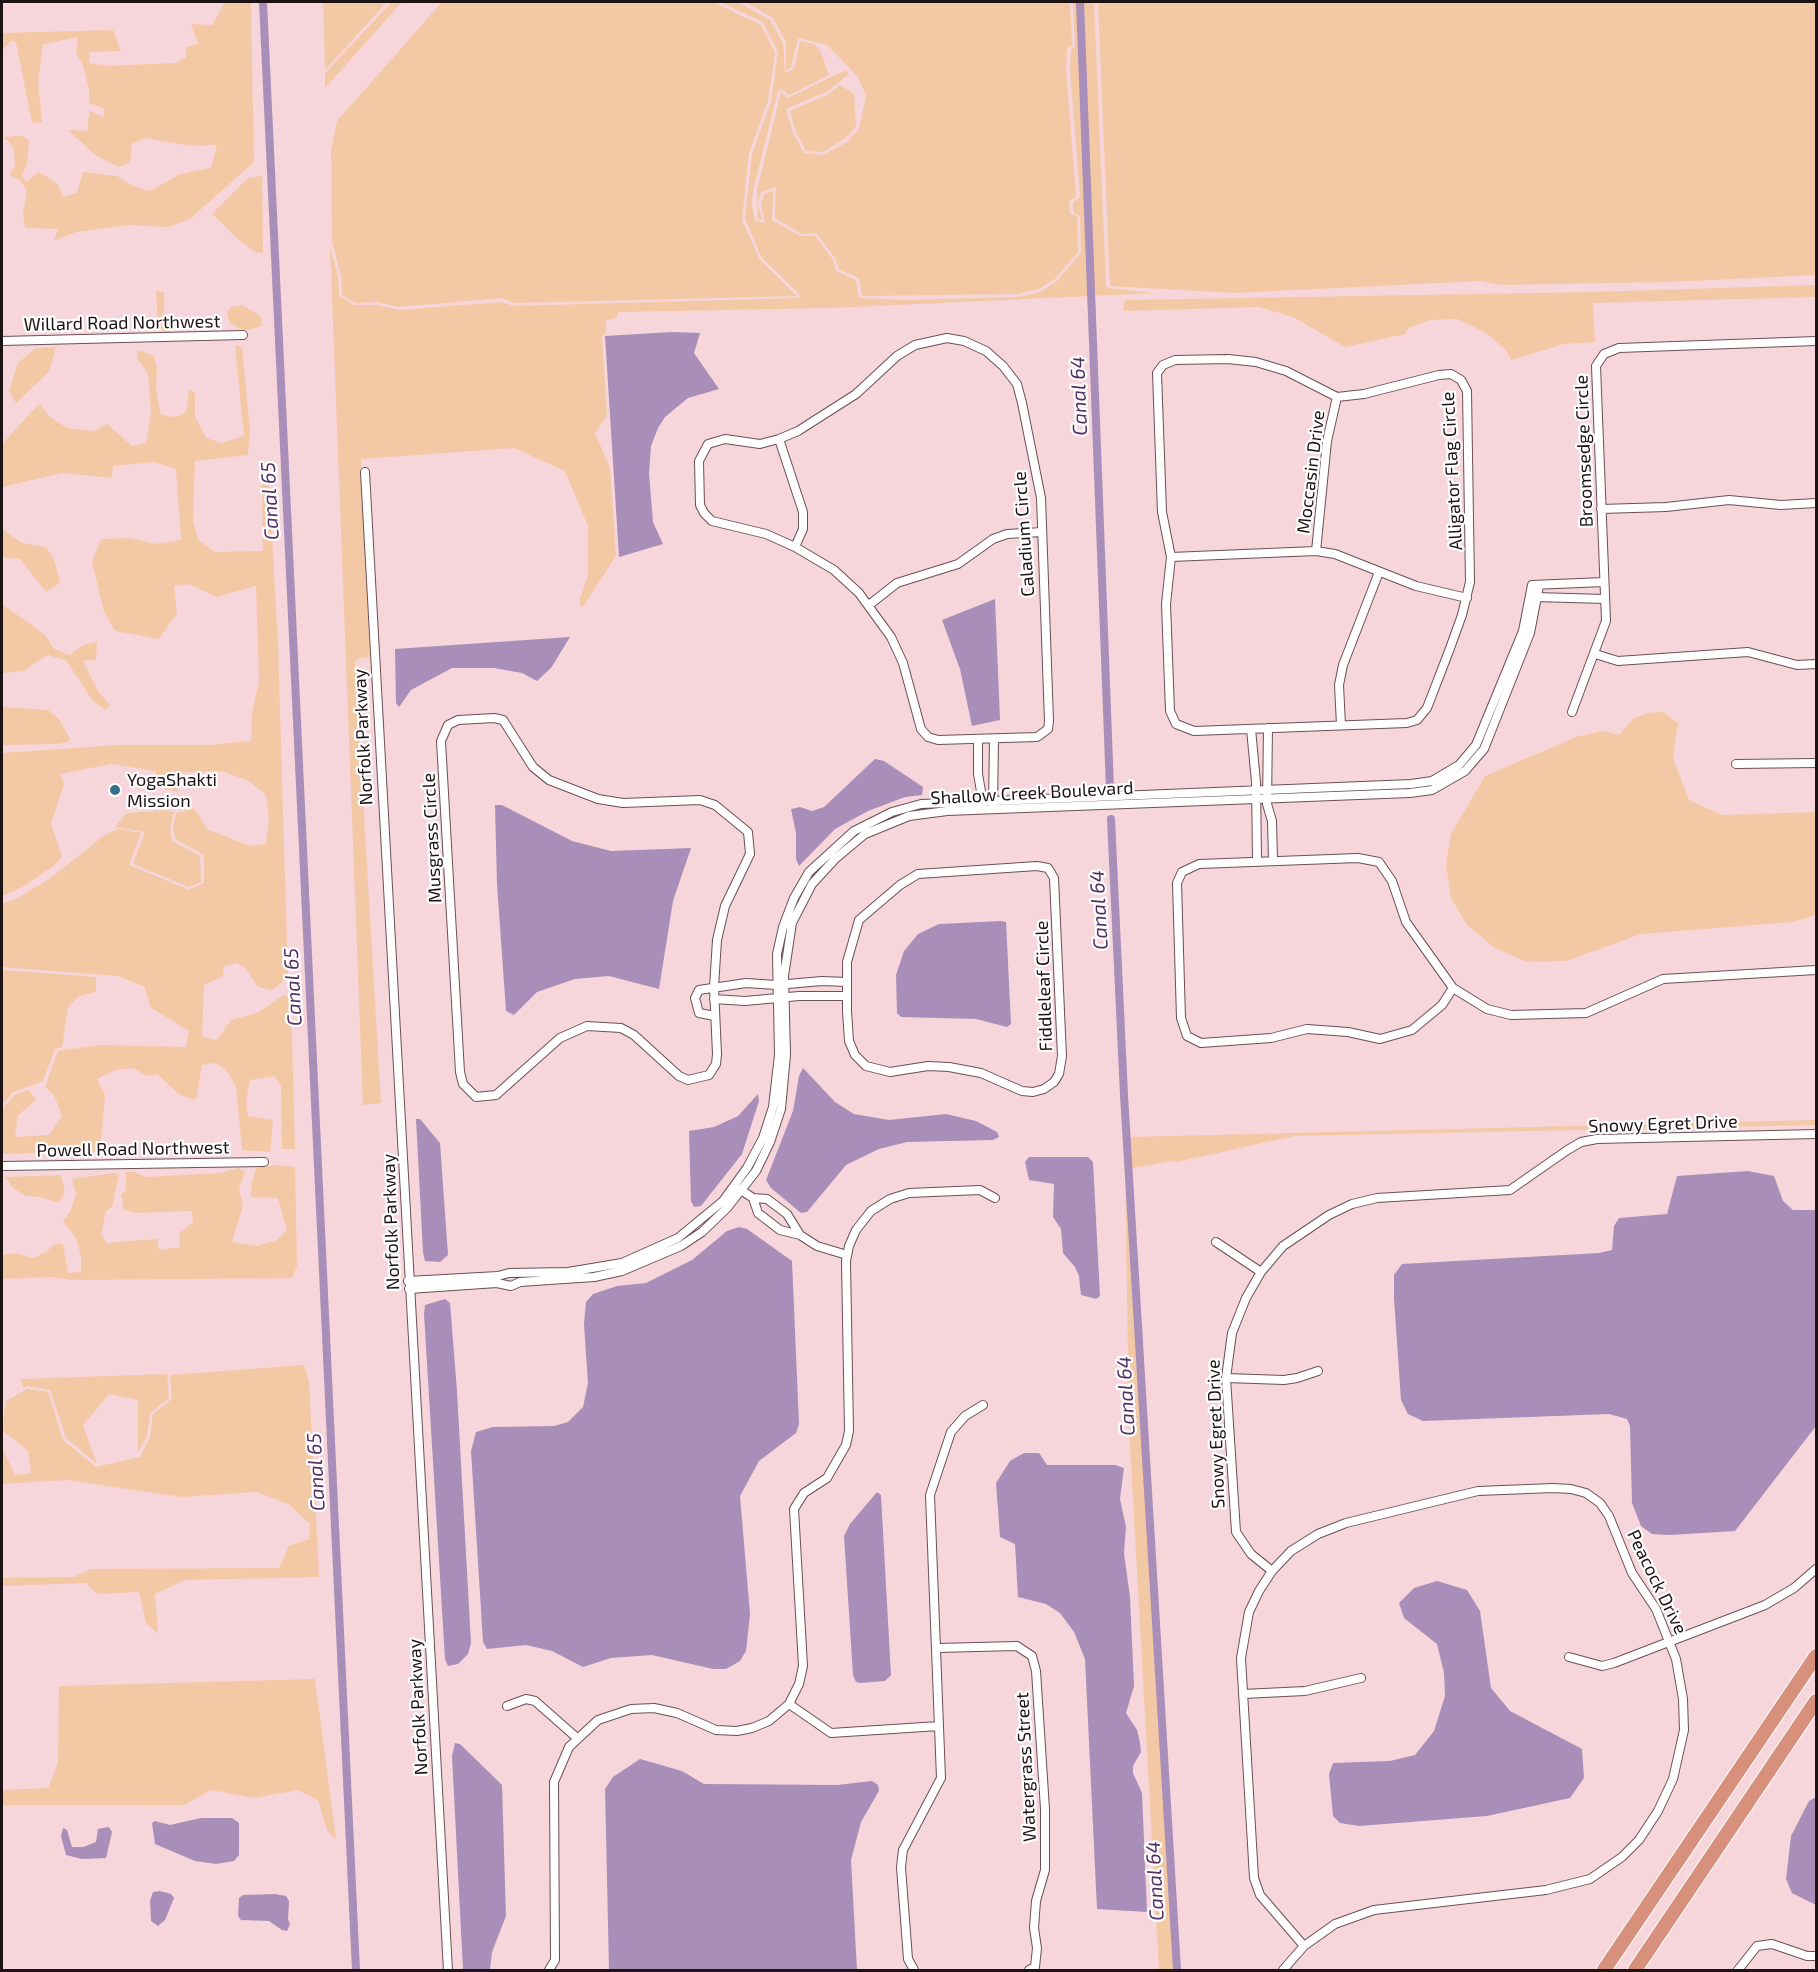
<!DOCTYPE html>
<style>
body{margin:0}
#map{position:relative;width:1818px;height:1972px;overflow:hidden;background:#f6d6da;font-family:"Exo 2",sans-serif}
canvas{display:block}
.frame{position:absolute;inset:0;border:3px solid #1d1214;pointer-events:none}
</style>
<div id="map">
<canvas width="1818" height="1972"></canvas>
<div class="frame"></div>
</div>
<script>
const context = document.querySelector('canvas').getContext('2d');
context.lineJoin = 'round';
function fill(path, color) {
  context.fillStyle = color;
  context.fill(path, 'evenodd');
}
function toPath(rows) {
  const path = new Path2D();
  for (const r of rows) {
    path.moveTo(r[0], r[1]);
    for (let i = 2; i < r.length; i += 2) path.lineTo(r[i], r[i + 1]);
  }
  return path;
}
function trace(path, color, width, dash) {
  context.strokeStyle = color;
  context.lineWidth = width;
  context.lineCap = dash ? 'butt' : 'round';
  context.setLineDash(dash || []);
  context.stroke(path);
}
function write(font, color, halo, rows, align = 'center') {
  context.font = font + ' "Exo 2",sans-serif';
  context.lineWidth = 4.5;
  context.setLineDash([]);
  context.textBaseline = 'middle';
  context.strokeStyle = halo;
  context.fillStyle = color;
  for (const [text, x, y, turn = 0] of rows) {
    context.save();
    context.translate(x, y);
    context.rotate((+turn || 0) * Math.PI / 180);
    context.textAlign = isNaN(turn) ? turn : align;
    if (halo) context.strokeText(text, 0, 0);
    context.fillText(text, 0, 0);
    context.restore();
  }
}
fill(toPath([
 [225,2,251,2,254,162,190,219,169,227,128,225,76,232,54,241,58,229,25,228,23,214,27,191,21,181,9,175,15,166,14,148,4,137,24,136,29,141,27,164,22,176,26,182,39,172,58,184,63,197,77,193,83,172,117,176,133,186,150,191,180,174,211,168,217,145,192,146,145,138,132,144,130,163,118,167,95,155,68,130,87,131,90,111,103,117,105,109,89,103,89,90,83,65,76,53,78,37,43,44,38,82,42,122,32,123,16,42,11,41,2,50,2,33,113,30,121,51,90,52,89,63,107,66,176,63,186,57,186,47,198,44,191,24,212,25],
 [323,2,387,2,325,70],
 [392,2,402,2,325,88,325,73],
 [442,2,713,2,761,25,775,53,768,101,749,153,742,220,760,260,797,296,514,303,502,298,399,307,377,302,356,303,342,295,341,276,332,241,331,150,337,121],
 [720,2,738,2,770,20,783,43,785,73,794,69,800,41,814,44,821,52,829,75,789,95,783,90,778,91,753,190,752,205,755,220,762,223,765,222,761,204,764,194,773,191,772,220,800,236,815,236,833,260,836,271,856,280,859,298,908,300,1017,297,1040,292,1057,281,1081,253,1080,216,1073,212,1073,203,1080,197,1070,69,1071,50,1075,46,1073,2,1094,2,1106,286,1108,288,1156,293,831,308,618,312,617,318,606,320,606,333,602,336,607,416,595,433,610,468,616,556,582,608,579,602,588,576,588,526,565,471,514,448,361,459,370,657,357,659,355,662,381,1103,363,1105,330,246,338,276,339,296,355,305,376,305,400,310,501,302,514,306,799,298,799,294,762,258,745,219,752,154,771,102,778,52,763,22],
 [745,2,1070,2,1072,46,1067,48,1066,69,1076,197,1069,201,1070,214,1077,216,1078,252,1055,279,1039,289,1017,294,862,296,859,278,838,269,836,259,816,233,802,234,775,218,776,187,761,192,758,204,762,220,758,219,757,190,781,92,788,98,846,70,849,74,828,91,786,109,793,133,804,153,823,155,847,142,859,129,866,96,858,77,827,45,798,38,791,67,786,70,786,42,773,18],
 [1098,2,1816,2,1816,275,1669,282,1502,285,1481,281,1234,293,1110,286],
 [840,85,854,94,856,127,844,139,823,152,806,151,796,132,790,111,829,94],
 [262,176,263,253,256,252,239,240,212,214,248,178],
 [1816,285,1816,297,1593,303,1595,342,1564,344,1511,360,1506,350,1486,333,1458,319,1431,320,1410,327,1405,334,1345,347,1293,317,1259,307,1123,311,1125,300,1592,292],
 [156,291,164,292,164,315,175,323,174,330,164,332,158,325],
 [243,305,261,317,262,326,249,330,240,329,229,322,227,313,230,307],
 [235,345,242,347,250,431,248,455,195,461,193,520,198,540,215,552,263,551,262,478,269,483,278,643,288,978,272,990,258,987,246,969,237,963,224,966,223,976,204,985,202,1037,217,1040,231,1020,259,1012,284,995,291,997,295,1149,282,1149,281,1086,274,1076,250,1080,246,1101,248,1116,273,1120,270,1152,242,1150,236,1086,225,1069,215,1063,202,1065,196,1100,180,1095,157,1074,147,1076,133,1068,115,1070,97,1079,105,1095,100,1151,2,1154,2,1110,14,1095,29,1090,36,1100,18,1115,15,1137,49,1135,62,1116,54,1095,45,1087,58,1051,101,1045,186,1047,189,1031,150,1007,145,987,118,976,2,967,2,904,18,898,52,877,105,835,118,829,141,833,129,865,189,890,204,883,204,855,175,839,173,828,176,813,194,808,207,829,250,846,266,844,269,818,266,795,249,781,222,771,176,773,178,792,162,788,155,771,111,764,60,774,64,784,51,824,62,856,55,865,21,888,2,896,2,753,118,745,210,745,251,741,252,713,259,681,256,586,216,597,189,584,174,586,177,613,159,639,115,631,104,612,92,562,101,539,130,538,156,544,181,540,176,469,154,462,113,466,112,478,62,473,2,487,2,444,39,404,49,416,67,428,94,431,107,424,132,446,146,443,151,412,148,374,137,358,137,350,154,356,157,368,156,390,161,415,176,417,186,412,189,390,195,393,195,416,206,438,222,443,244,436],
 [56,347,49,372,16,403,9,391,18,363,36,348],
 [2,529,22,543,46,547,54,559,60,583,46,592,20,559,2,557],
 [2,604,45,635,54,649,70,655,83,645,97,642,96,660,83,661,98,691,110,705,106,710,93,701,66,660,47,655,24,671,2,673],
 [2,707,48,710,59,719,70,739,68,742,58,744,2,745],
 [1663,712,1678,723,1673,758,1689,800,1722,815,1816,812,1816,915,1793,922,1641,934,1566,961,1527,962,1495,948,1467,925,1451,898,1446,864,1451,834,1485,776,1579,736,1603,731,1619,735,1633,719,1647,713],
 [168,810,174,812,170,828,172,841,200,856,201,882,189,887,133,864,145,832,115,827,127,813],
 [2,970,96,977,96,992,79,996,68,1007,62,1047,55,1049,43,1081,13,1092,2,1105],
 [1816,1120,1816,1125,1294,1136,1177,1162,1172,1161,1132,1168,1142,1425,1178,1970,1159,1970,1129,1427,1125,1160,1130,1156,1130,1137],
 [277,1165,295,1167,297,1266,292,1278,71,1280,53,1277,2,1279,2,1255,17,1253,33,1258,46,1252,55,1244,63,1244,68,1273,81,1272,81,1256,76,1238,63,1221,71,1210,76,1194,72,1179,114,1173,119,1175,112,1207,106,1211,101,1235,107,1243,157,1239,159,1250,180,1247,179,1234,193,1222,192,1211,139,1213,124,1210,121,1195,126,1190,126,1172,134,1172,146,1177,220,1173,239,1168,245,1172,239,1189,243,1206,232,1242,257,1246,277,1240,287,1230,278,1198,251,1197,251,1187,256,1168],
 [61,1175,65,1192,58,1203,41,1197,25,1196,13,1188,5,1177],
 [304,1365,309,1381,319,1577,185,1580,155,1594,158,1634,146,1623,139,1592,97,1594,86,1583,2,1586,2,1578,74,1577,91,1569,279,1568,289,1546,309,1539,310,1524,290,1505,257,1492,182,1497,67,1480,2,1484,2,1448,15,1475,31,1473,28,1451,2,1430,6,1401,27,1389,48,1392,63,1440,96,1467,140,1457,150,1437,153,1414,172,1399,170,1375],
 [167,1374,169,1398,150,1413,147,1436,138,1452,138,1400,109,1394,83,1425,97,1464,66,1438,50,1390,28,1386,23,1388,21,1379],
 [315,1679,336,1840,327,1830,318,1800,297,1790,254,1798,211,1790,184,1805,2,1805,2,1790,48,1788,58,1763,59,1686]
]), '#f2c9a4');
fill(toPath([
 [672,332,700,333,694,353,719,389,688,398,665,417,658,428,651,446,649,473,653,522,663,544,619,557,605,336],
 [995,599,1000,720,972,726,960,669,942,620],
 [570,637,551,668,537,681,522,673,494,668,452,668,411,690,399,707,396,703,395,649],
 [875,759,884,761,923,787,922,795,905,797,868,811,835,829,799,866,796,859,796,833,791,809,800,807,812,811,824,807],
 [495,805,502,805,572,841,611,851,691,848,673,901,659,989,609,976,575,979,537,992,514,1015,506,1011,497,884],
 [1001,921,1006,922,1011,1024,1007,1027,976,1019,901,1017,897,1013,896,975,904,951,918,934,939,924],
 [803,1068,835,1102,854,1114,889,1120,946,1114,976,1121,997,1132,999,1137,993,1140,907,1142,879,1149,846,1165,807,1212,801,1213,771,1188,766,1180,793,1111,799,1076],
 [758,1094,759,1101,742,1154,701,1206,694,1207,691,1201,689,1131,714,1127,738,1116],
 [416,1119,420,1119,440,1143,448,1255,440,1262,425,1261,423,1252],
 [1029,1157,1088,1157,1093,1162,1100,1296,1096,1299,1081,1295,1079,1276,1075,1267,1063,1253,1061,1229,1053,1217,1054,1184,1029,1180,1025,1162],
 [1748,1171,1774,1176,1783,1201,1793,1210,1816,1210,1816,1426,1735,1531,1669,1535,1652,1534,1641,1526,1632,1503,1630,1426,1627,1419,1609,1414,1423,1421,1408,1414,1401,1400,1394,1298,1394,1275,1402,1264,1599,1253,1612,1250,1614,1226,1619,1218,1667,1214,1677,1176],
 [739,1227,747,1229,792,1261,799,1424,796,1433,759,1461,740,1496,750,1614,746,1651,740,1661,726,1669,713,1669,652,1655,611,1658,583,1667,552,1651,526,1645,487,1649,483,1642,471,1451,476,1432,493,1427,554,1426,568,1422,583,1407,588,1383,584,1324,586,1302,593,1294,617,1286,646,1283,692,1260,727,1231],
 [445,1299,450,1303,457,1391,471,1643,468,1654,458,1664,448,1666,445,1659,424,1314,425,1305],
 [1024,1453,1039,1453,1047,1465,1115,1465,1124,1468,1120,1499,1126,1527,1124,1553,1130,1597,1134,1686,1126,1713,1137,1730,1140,1743,1141,1752,1133,1766,1133,1773,1142,1793,1147,1912,1097,1909,1085,1659,1074,1632,1060,1613,1046,1604,1018,1597,1015,1544,1000,1537,996,1483,1010,1461],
 [877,1492,881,1495,891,1675,885,1681,860,1683,856,1682,853,1675,844,1536,850,1524],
 [1437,1581,1467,1590,1480,1611,1491,1688,1510,1711,1582,1749,1584,1778,1570,1798,1487,1816,1359,1826,1340,1823,1333,1816,1329,1774,1333,1763,1390,1761,1415,1755,1434,1731,1445,1696,1444,1673,1437,1644,1404,1618,1399,1603,1414,1588],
 [455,1743,460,1744,502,1785,506,1916,492,1952,490,1970,463,1970,452,1756],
 [640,1759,682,1771,704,1784,837,1785,872,1781,878,1785,879,1791,861,1822,851,1860,857,1970,609,1970,605,1789,613,1777],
 [1816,1797,1816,1905,1792,1893,1786,1879,1791,1836,1809,1801],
 [201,1818,232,1818,239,1823,239,1855,234,1861,216,1864,195,1861,155,1844,152,1823,155,1821,170,1825],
 [109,1827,112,1832,106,1858,82,1859,66,1855,61,1836,63,1828,67,1830,72,1847,83,1847,96,1842,98,1829],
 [160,1891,171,1894,174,1898,165,1920,158,1926,151,1921,150,1901,153,1892],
 [275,1894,286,1896,289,1901,288,1919,290,1924,287,1931,282,1930,269,1921,241,1920,238,1916,239,1898,243,1895]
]), '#a98eb9');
trace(toPath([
 [263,2,356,1970],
 [1080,2,1110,789],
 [1111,819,1124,1095,1177,1970]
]), '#a98eb9', 8);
const street = toPath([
 [947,338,964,341,986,351,1003,366,1017,384,1022,403,1041,498,1049,721,1048,729,1037,737,938,740,928,737,921,729,903,663,891,637,859,593,834,570,795,547,766,534,712,521,704,513,700,505,699,461,708,444,725,439,760,444,779,439,798,431,856,394,897,356,915,345,947,338],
 [2,341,243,335],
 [1228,359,1256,362,1286,371,1337,397,1364,394,1439,375,1451,374,1461,380,1467,391,1470,582,1462,615,1449,651,1427,708,1417,720,1407,723,1194,731,1176,724,1170,711,1166,604,1171,557,1162,512,1157,373,1163,365,1175,360,1228,359],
 [779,439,803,512,803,529,795,547],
 [365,472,448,1970],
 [1601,509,1666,507,1729,500,1781,505,1816,503],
 [1316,551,1327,441,1337,397],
 [1171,557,1316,551,1335,554,1416,586,1467,598],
 [1535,597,1605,599],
 [869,605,897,583,958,564,993,539,1007,534,1042,532],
 [1595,654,1618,661,1748,652,1797,665,1816,664],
 [1572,712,1606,621,1596,366,1604,354,1619,348,1816,341],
 [494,718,503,720,533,767,549,780,598,799,623,803,700,800,715,805,748,832,750,854,725,906,717,940,714,987,717,1054,716,1064,709,1075,688,1080,679,1076,634,1035,621,1028,587,1026,560,1038,496,1095,476,1097,463,1084,460,1072,441,741,448,725,458,720,494,718],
 [1341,725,1339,685,1343,665,1379,572],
 [1268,728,1267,804,1272,821,1273,860],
 [1251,729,1256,782,1257,860],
 [978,739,978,774,983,803],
 [1736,764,1816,763],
 [993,804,994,739],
 [1037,866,1048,868,1054,878,1062,1056,1059,1074,1054,1082,1044,1089,1033,1092,1022,1091,981,1073,949,1067,928,1066,890,1072,866,1066,855,1055,849,1041,847,1011,847,962,859,920,900,885,918,874,1037,866],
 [1453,988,1442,1005,1412,1030,1380,1039,1348,1032,1307,1029,1271,1038,1201,1043,1187,1036,1181,1018,1177,883,1182,872,1199,864,1358,858,1379,862,1392,881,1406,922,1453,988,1487,1009,1511,1015,1586,1013,1663,979,1816,970],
 [714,999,745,1001,799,996,847,996],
 [715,1016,699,1013,695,998,699,990,746,983,776,985,822,981,847,982],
 [2,1166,264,1162],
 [738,1188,753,1198,758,1213,780,1230,800,1235,817,1246,847,1255],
 [753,1198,767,1199,787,1214,800,1235],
 [1216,1242,1261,1272],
 [408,1281,498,1276,509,1273,568,1272,622,1263,678,1238,723,1201,747,1168,763,1138,773,1107,779,1055,777,954,783,927,794,898,809,872,854,831,892,812,921,804,1411,784,1432,781,1459,765,1476,745,1523,631,1532,585,1604,582],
 [409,1289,497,1283,511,1286,520,1282,594,1277,622,1271,681,1246,702,1232,727,1208,756,1171,770,1142,781,1109,786,1055,784,976,792,923,812,884,835,859,865,834,909,816,947,811,1410,793,1432,790,1465,771,1484,749,1530,633,1539,586],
 [1226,1378,1284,1380,1297,1378,1318,1371],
 [1272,1571,1251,1554,1236,1532,1226,1378,1232,1333,1246,1298,1261,1272,1283,1246,1329,1215,1352,1204,1377,1198,1510,1190,1566,1151,1581,1142,1597,1139,1816,1134],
 [937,1648,1017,1646,1032,1656,1036,1671,1045,1809,1045,1870,1036,1901,1034,1928,1037,1948,1035,1967,1029,1970],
 [1569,1657,1602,1666,1614,1663,1765,1605,1794,1588,1816,1569],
 [1243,1694,1305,1691,1361,1678],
 [789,1704,831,1733,939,1726],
 [507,1706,526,1699,535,1701,577,1738],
 [549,1970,555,1960,554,1782,569,1747,598,1720,631,1709,654,1708,677,1713,716,1730,737,1731,752,1728,769,1721,789,1704,799,1684,803,1666,794,1509,804,1493,827,1478,846,1445,849,1431,846,1261,849,1246,856,1230,871,1211,890,1199,909,1193,980,1190,995,1198],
 [914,1970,908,1959,901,1867,903,1850,941,1778,930,1495,951,1432,965,1416,983,1405],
 [1283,1970,1304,1946,1335,1924,1374,1910,1546,1890,1590,1879,1622,1857,1639,1840,1658,1811,1673,1779,1684,1730,1683,1699,1676,1659,1656,1609,1632,1573,1609,1516,1600,1503,1586,1493,1571,1489,1553,1488,1478,1491,1346,1523,1318,1534,1291,1551,1272,1571,1259,1591,1249,1612,1241,1658,1254,1878,1260,1895,1304,1946],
 [1738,1970,1757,1946,1772,1944,1807,1956,1816,1956]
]);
const highway = toPath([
 [1604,1970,1816,1656],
 [1635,1970,1816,1701]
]);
trace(street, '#6b5054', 10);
trace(highway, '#fff', 16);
trace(street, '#fff', 8);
trace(highway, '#d7907c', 14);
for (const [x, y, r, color] of [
 [115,790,6,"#356e87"]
]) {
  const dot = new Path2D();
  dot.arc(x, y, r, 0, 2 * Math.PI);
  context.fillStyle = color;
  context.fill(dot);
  trace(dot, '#fff', 2);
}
write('18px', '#1d1214', '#fff', [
 ["Willard Road Northwest",122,323,-1],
 ["Broomsedge Circle",1584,451,-92],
 ["Alligator Flag Circle",1452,471,-93],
 ["Moccasin Drive",1311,472,-83],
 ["Caladium Circle",1024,534,-94],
 ["Norfolk Parkway",363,737,-93],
 ["Shallow Creek Boulevard",1032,793,-3],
 ["Musgrass Circle",432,838,-93],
 ["Fiddleleaf Circle",1044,986,-92],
 ["Snowy Egret Drive",1663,1124,-2],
 ["Powell Road Northwest",133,1149,-1],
 ["Norfolk Parkway",391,1222,-92],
 ["Snowy Egret Drive",1216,1434,-92],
 ["Peacock Drive",1657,1582,64],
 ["Norfolk Parkway",418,1707,-93],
 ["Watergrass Street",1026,1767,-93]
]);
write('18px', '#1d1214', '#fff', [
 ["YogaShakti",127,780],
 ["Mission",127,801]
], 'left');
write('italic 20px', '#532f66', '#fff', [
 ["Canal 64",1079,396,-92],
 ["Canal 65",270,501,-93],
 ["Canal 64",1099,910,-93],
 ["Canal 65",293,987,-93],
 ["Canal 64",1126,1396,-93],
 ["Canal 65",316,1472,-93],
 ["Canal 64",1155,1881,-93]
]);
</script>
